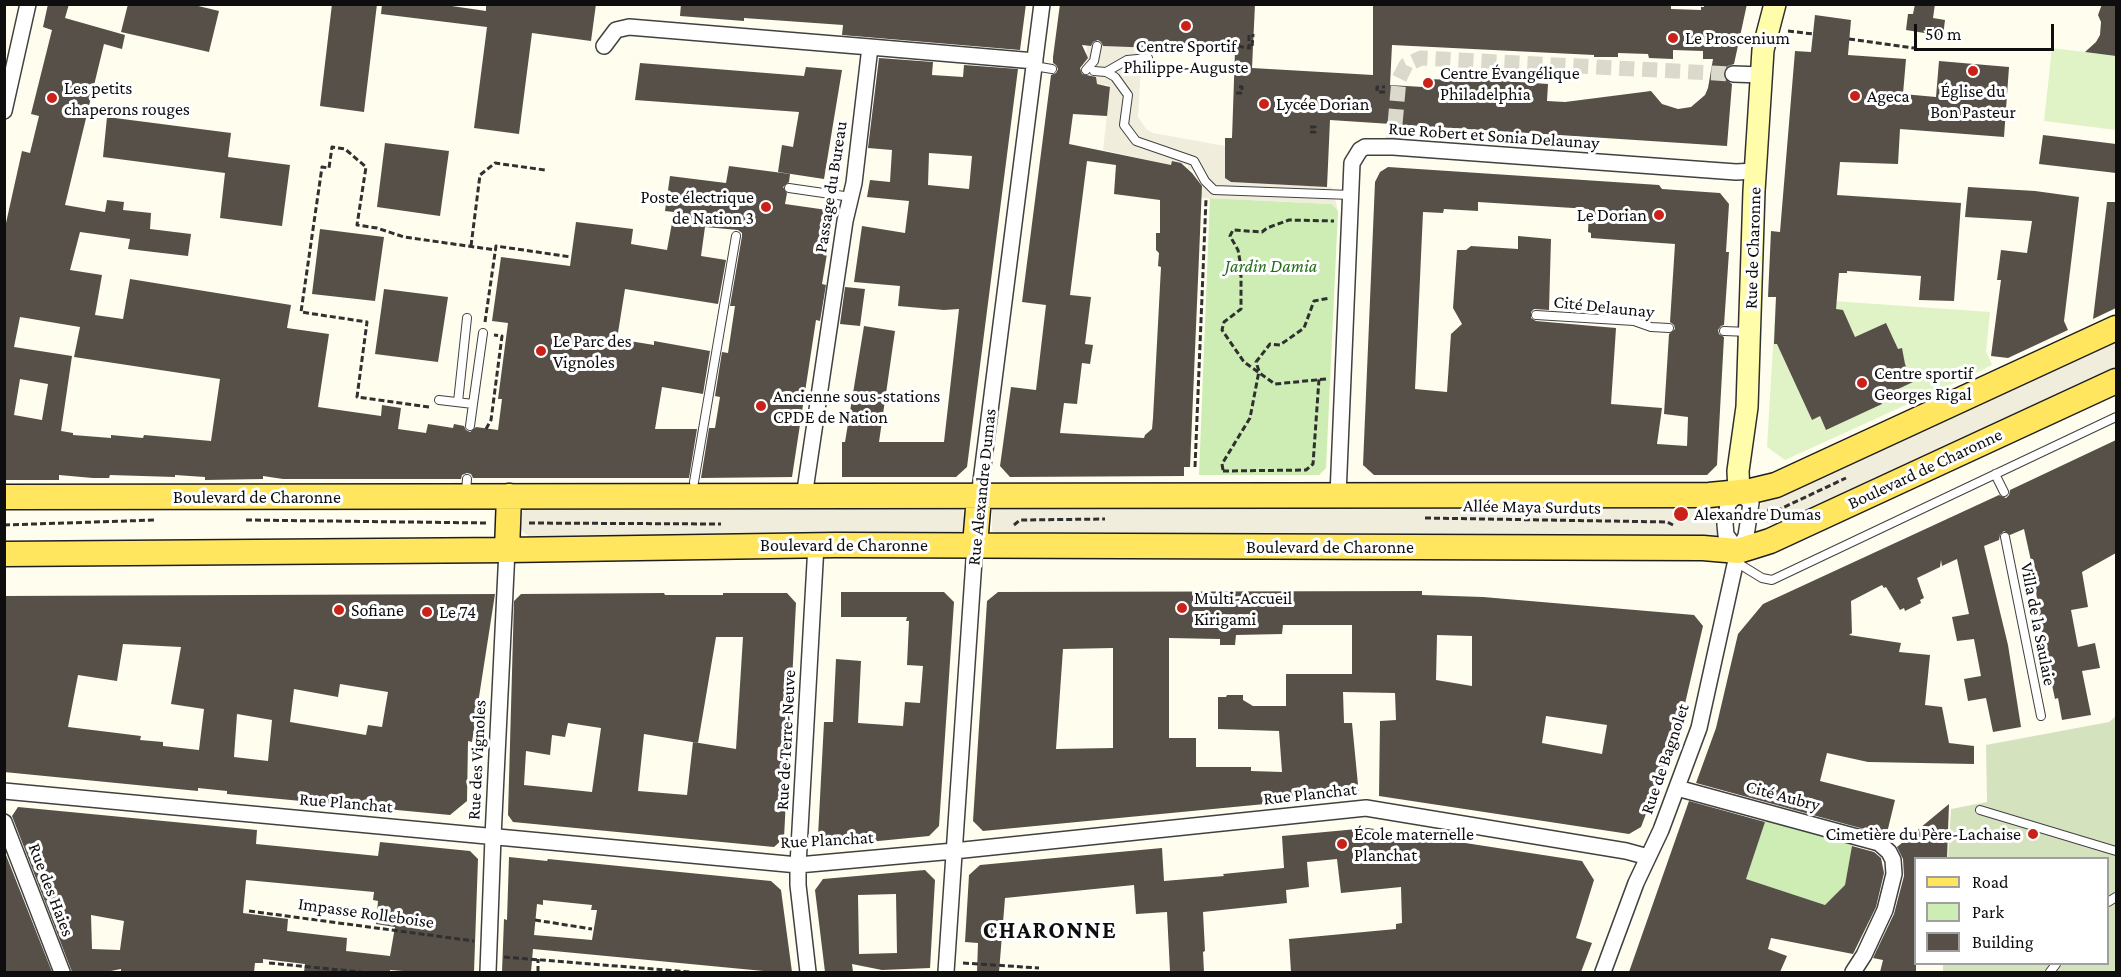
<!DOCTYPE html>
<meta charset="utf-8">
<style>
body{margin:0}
#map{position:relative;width:2121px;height:977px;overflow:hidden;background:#fffdee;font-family:"Crimson Pro",serif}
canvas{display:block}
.frame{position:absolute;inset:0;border:6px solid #0e0e0e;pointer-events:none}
.legend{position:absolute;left:1914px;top:857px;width:195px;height:108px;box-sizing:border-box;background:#fff;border:2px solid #9f9f9f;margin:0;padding:8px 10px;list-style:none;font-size:18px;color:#0e0e0e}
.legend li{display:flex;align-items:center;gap:12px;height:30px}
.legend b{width:30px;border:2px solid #9f9f9f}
.scale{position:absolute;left:1914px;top:24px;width:140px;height:27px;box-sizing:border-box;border:3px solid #0e0e0e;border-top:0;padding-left:8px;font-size:18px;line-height:21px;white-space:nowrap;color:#0e0e0e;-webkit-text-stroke:4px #fff;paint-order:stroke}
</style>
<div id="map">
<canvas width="2121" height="977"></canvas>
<div class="frame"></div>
<ul class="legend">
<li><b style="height:8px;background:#ffe65e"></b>Road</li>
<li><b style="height:16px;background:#cdedb4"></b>Park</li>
<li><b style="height:16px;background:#575049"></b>Building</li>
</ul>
<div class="scale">50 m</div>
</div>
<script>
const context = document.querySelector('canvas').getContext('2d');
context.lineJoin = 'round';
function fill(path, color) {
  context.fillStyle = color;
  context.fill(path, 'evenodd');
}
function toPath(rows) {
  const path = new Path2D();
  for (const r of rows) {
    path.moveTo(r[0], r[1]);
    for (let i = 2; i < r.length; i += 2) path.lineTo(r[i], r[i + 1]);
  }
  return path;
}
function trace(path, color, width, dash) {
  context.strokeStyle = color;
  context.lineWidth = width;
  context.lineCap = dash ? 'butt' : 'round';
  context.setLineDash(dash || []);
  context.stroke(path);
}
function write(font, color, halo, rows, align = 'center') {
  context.font = font + ' "Crimson Pro",serif';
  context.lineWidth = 6;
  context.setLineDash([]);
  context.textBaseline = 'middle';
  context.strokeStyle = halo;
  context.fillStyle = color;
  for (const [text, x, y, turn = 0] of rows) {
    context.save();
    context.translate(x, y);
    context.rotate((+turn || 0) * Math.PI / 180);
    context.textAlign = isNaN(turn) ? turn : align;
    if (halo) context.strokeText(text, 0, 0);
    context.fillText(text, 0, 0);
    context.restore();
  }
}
fill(toPath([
 [1210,198,1332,204,1338,211,1326,468,1319,475,1199,475],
 [1766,818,1853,842,1845,885,1825,905,1746,879]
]), '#cdedb4');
fill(toPath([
 [2116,716,2116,972,1943,972,1943,964,2108,964,2108,858,1948,858,1951,809,1987,802,1986,745,2109,722]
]), '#d4e3bd');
fill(toPath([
 [2052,48,2116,56,2116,130,2044,121],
 [1776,297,1990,312,1986,351,1992,365,1976,373,1972,365,1962,369,1965,378,1785,460,1767,447]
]), '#e0f3c7');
fill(toPath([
 [1087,45,1149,48,1148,66,1141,66,1138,117,1146,129,1153,133,1225,146,1229,180,1231,182,1332,187,1338,211,1332,204,1201,198,1202,181,1195,171,1188,169,1188,165,1173,161,1171,165,1103,150,1110,88,1107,85,1095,84,1093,68,1086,58],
 [2116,338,2116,368,1784,522,1771,525,1763,522,1760,517,1760,507,1764,501],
 [1715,506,1718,513,1718,533,1715,539,1684,540,1680,535,998,536,992,531,992,507],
 [526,507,961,507,965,515,964,529,958,534,530,536,525,534,519,527,520,515]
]), '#f0eddc');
fill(toPath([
 [48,4,69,4,65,18,125,35,122,49,104,44,65,205,105,212,107,200,124,202,123,210,151,213,150,229,191,234,188,256,128,249,130,239,80,232,70,270,102,275,95,315,123,319,130,279,291,305,287,328,329,334,318,407,381,416,382,405,401,408,398,429,426,433,428,424,453,428,454,424,464,426,466,430,470,432,476,427,498,430,502,399,498,399,508,323,492,321,501,257,570,266,576,222,633,229,631,244,667,250,674,212,665,211,670,176,726,183,729,166,790,174,789,182,783,187,787,193,785,204,834,211,822,284,826,285,820,321,816,320,792,477,701,478,709,428,715,428,720,397,715,396,722,352,728,353,735,306,730,306,742,236,742,233,738,230,705,227,701,256,726,260,718,304,625,289,617,339,654,345,654,341,710,351,703,394,662,387,655,429,697,429,689,478,473,478,471,474,467,473,462,475,461,479,283,479,263,476,263,479,205,480,205,477,175,475,175,477,110,475,109,478,93,478,59,475,59,480,4,480,4,232,22,151,30,153,39,116,31,114,52,30,43,27],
 [20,317,80,327,74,357,220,379,211,441,144,435,143,438,111,435,111,438,73,435,73,433,61,431,72,356,14,347],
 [20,379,48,384,42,420,14,415],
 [128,4,190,4,219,11,209,52,121,32],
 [332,4,377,4,364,112,320,106],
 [382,4,438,4,486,11,486,4,596,4,591,41,532,33,519,134,474,128,487,27,381,14],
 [681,4,1026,4,1020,50,842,35,843,25,744,18,744,21,680,16],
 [1060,4,1255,4,1252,68,1373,75,1373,4,1671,4,1671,9,1701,10,1701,7,1704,7,1704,4,1747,4,1734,64,1728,66,1723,73,1725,79,1732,84,1727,146,1330,120,1327,187,1231,182,1225,178,1225,138,1232,138,1235,51,1103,46,1101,42,1098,40,1093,42,1091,46,1082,45,1088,58,1080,68,1082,74,1096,77,1097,84,1110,87,1107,116,1073,114,1069,144,1171,165,1172,161,1181,163,1192,173,1202,186,1190,467,1184,467,1184,476,1010,477,1000,466,1011,387,1036,390,1046,305,1022,302,1051,75,1056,73,1058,69,1056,65,1053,63,1053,57],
 [1392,45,1594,55,1594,57,1618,57,1618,53,1648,54,1649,58,1673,59,1673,50,1703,51,1703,59,1713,59,1708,88,1705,95,1691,107,1678,109,1662,104,1651,91,1565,102,1547,101,1548,84,1461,78,1460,80,1423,79,1423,87,1390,85],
 [1087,161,1116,165,1114,194,1160,200,1160,233,1156,233,1156,250,1159,253,1158,266,1161,267,1153,418,1152,429,1145,435,1144,438,1060,433,1064,403,1077,404,1082,363,1090,364,1093,345,1085,344,1091,297,1070,295],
 [1915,4,1935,4,1933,18,1945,20,1943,36,1906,30,1908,14,1913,14],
 [2102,4,2116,4,2116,56,2085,52,2096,42,2100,35,2101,22,2098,15],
 [1815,15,1851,20,1848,55,1906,59,1903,94,1936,97,1939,61,2009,67,2004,137,1900,129,1898,164,1840,162,1837,195,1961,203,1954,301,1919,300,1921,276,1847,271,1847,273,1839,273,1836,309,1843,310,1855,337,1886,323,1898,349,1902,348,1905,364,1913,382,1879,398,1882,404,1826,430,1820,416,1812,420,1777,344,1774,344,1776,297,1768,297,1771,231,1780,232,1795,51,1811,52],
 [879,58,933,62,932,75,963,77,964,65,1018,69,967,467,956,477,842,477,842,442,845,442,864,326,895,331,879,442,944,442,959,309,944,310,898,306,900,286,854,282,862,226,905,233,909,201,867,197,870,180,890,182,892,150,868,148],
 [929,153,972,156,969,189,928,185],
 [640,63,804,76,806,67,842,70,824,179,778,172,782,145,793,147,799,112,635,100],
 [107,117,231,133,228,157,290,165,282,226,220,218,225,173,103,157],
 [2043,135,2116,144,2116,173,2039,164],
 [385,143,449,151,440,216,377,207],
 [1388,167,1659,185,1662,189,1720,193,1729,204,1726,252,1729,252,1724,325,1721,326,1718,330,1719,334,1724,337,1717,465,1707,475,1374,475,1363,465,1375,182,1380,172],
 [1478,202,1589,209,1588,232,1591,233,1591,238,1675,244,1670,322,1674,325,1675,329,1669,334,1664,414,1688,417,1687,446,1657,444,1662,408,1611,404,1616,328,1536,321,1531,318,1531,312,1534,309,1549,310,1551,239,1518,236,1518,249,1471,246,1466,250,1457,250,1453,308,1462,324,1451,334,1447,392,1415,389,1423,212,1443,213,1444,209,1478,211],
 [1968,187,2035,191,2079,197,2064,321,2068,330,2008,358,1991,356,2001,280,1997,280,2001,250,2027,253,2032,221,1965,217],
 [2107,202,2116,202,2116,308,2093,319],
 [320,229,384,237,375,301,312,294],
 [845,287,865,289,860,326,840,324],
 [384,289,448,297,438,362,375,354],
 [2116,440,2116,553,2082,572,2088,607,2071,610,2078,647,2095,643,2100,668,2082,671,2091,715,2062,720,2058,698,2055,699,2043,642,2033,570,2024,529,2010,535,2004,531,2000,535,1999,540,1984,546,2008,645,2021,727,1993,732,1986,698,1968,701,1964,679,1981,676,1974,639,1957,641,1952,617,1969,614,1957,559,1942,566,1941,560,1940,567,1917,578,1924,598,1920,600,1921,603,1905,611,1904,608,1900,610,1886,587,1884,588,1882,585,1851,601,1852,633,1849,635,1901,643,1899,652,1930,655,1925,705,1942,707,1949,743,1974,746,1974,764,1868,762,1827,753,1820,781,1895,800,1886,837,1882,834,1696,783,1716,728,1738,634,1763,604,1999,495,2006,498,2009,495,2010,490],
 [1422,591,1422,595,1483,597,1694,615,1703,626,1681,721,1641,827,1629,834,1379,796,1380,721,1396,720,1395,693,1343,692,1344,723,1352,723,1359,795,983,831,973,821,987,601,998,592],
 [1283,625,1352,625,1352,674,1286,674,1286,706,1253,706,1243,700,1243,695,1227,695,1226,697,1218,697,1218,729,1279,731,1282,772,1251,771,1251,767,1196,767,1196,738,1169,738,1169,638,1220,639,1220,645,1235,645,1236,635,1282,634],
 [1437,635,1472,636,1472,686,1436,680],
 [1113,648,1113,748,1056,749,1063,649],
 [1546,716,1607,725,1602,754,1542,743],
 [841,592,944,592,954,602,939,826,929,836,828,846,818,836,824,722,833,722,836,659,861,661,858,723,903,726,905,702,920,703,923,666,907,665,909,621,906,621,907,617,841,617],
 [664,593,665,595,723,595,723,593,787,593,796,603,784,838,774,847,513,822,508,815,514,601,521,594],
 [716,637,743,637,736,749,693,742,687,795,638,791,644,734,698,743],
 [568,723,601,728,592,792,524,785,526,751,550,755,552,735,565,737],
 [495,594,472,742,468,741,467,801,450,815,227,794,227,791,198,788,198,791,4,772,4,596],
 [123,644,181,647,171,704,204,709,199,750,163,746,163,742,140,740,141,736,68,727,78,675,117,681],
 [340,684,388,692,382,727,368,725,366,735,290,722,294,689,338,697],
 [237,714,272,720,268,761,234,757],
 [1689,801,1765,822,1746,879,1825,905,1845,885,1852,846,1874,852,1881,858,1884,873,1876,907,1853,954,1771,938,1768,949,1787,956,1780,972,1629,972],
 [1949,804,1947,858,1916,858,1916,972,1880,972,1883,960,1873,958,1894,914,1904,876,1903,859,1897,847],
 [18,807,257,830,256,844,378,856,380,842,470,851,478,859,474,972,416,972,390,970,390,972,304,972,305,964,263,959,263,963,255,963,254,972,121,972,121,969,106,972,72,972,12,816],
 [246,880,374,892,373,900,378,901,376,924,395,927,390,956,346,951,347,938,287,931,288,919,243,913],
 [91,915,124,921,120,950,92,949],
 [1368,828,1582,861,1594,880,1576,938,1592,943,1581,972,1291,972,1289,939,1396,929,1396,924,1402,923,1401,887,1341,893,1337,859,1307,862,1309,887,1286,890,1287,903,1203,912,1205,951,1203,952,1204,972,1170,972,1167,912,1136,914,1134,885,1005,898,999,972,977,972,978,943,965,942,969,875,980,865,1162,848,1164,881,1224,876,1223,874,1284,868,1282,836],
 [4,850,52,972,4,972],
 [509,857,547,861,548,859,771,881,781,890,792,972,774,972,533,949,531,972,502,972,504,919,507,920],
 [543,900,592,905,591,910,597,910,592,940,534,935,537,904,543,905],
 [925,870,935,880,930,968,882,970,852,964,853,972,825,972,815,890,823,879],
 [896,894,897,953,859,954,858,895]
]), '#575049');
trace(toPath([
 [1393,147,1399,79,1406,65,1421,58,1733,74]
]), '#dbd9cc', 15, [15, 8]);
const lane = toPath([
 [1034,66,1052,69],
 [1086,70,1094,61,1097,46],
 [1094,71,1106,72,1115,77,1128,95,1124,125,1136,141,1194,161,1205,181,1214,190,1351,195],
 [1106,72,1127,60,1148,58],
 [789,188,851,197],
 [1536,315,1634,321,1651,327,1669,328],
 [1724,331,1749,332],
 [439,400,473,404,470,426],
 [458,402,467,318],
 [473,404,483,333],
 [1995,474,2004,492],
 [694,482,736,236],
 [466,492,467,479],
 [2005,537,2041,716],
 [1736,562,1762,578,1772,580,2116,417],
 [1980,810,2116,851],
 [2108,902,2116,897],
 [2050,972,2056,964]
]);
const street = toPath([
 [604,46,616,30,629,27,870,47],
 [1733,74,1762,75],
 [4,111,28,4],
 [1338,495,1352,163,1360,150,1365,147,1393,147,1736,172,1756,171],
 [804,497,845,221,854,183,870,47,1035,61],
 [979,497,1042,4],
 [1677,788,1879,843,1889,852,1893,860,1894,874,1885,910,1864,955,1853,972],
 [4,791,798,865,954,851,1366,808,1626,851,1648,857],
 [4,822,62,972],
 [488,972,493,837,507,550],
 [808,972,798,885,798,865,816,545],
 [946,972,975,545],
 [1603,972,1636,883,1661,830,1699,728,1738,551,1746,536,1751,503,1739,492,1728,504,1725,524,1726,535,1738,551]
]);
const secondary = toPath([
 [1739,492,1738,471,1747,407,1754,191,1763,50,1775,4]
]);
const primary = toPath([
 [4,497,1709,495,1751,491,1776,485,2116,328],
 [975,545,979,497],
 [507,550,509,496],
 [4,554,507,550,836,545,1703,548,1738,551,1770,541,2116,381]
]);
trace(lane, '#414141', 10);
trace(street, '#414141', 18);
trace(secondary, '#303030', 24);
trace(primary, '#1f1f1f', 27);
trace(toPath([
 [1788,31,1813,34],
 [1249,35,1249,48,1252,48,1253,34],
 [1849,39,1914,48],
 [1238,46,1248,48],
 [1385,92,1377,92,1377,87,1385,87],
 [1236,93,1242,93,1242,87,1237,86],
 [1310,132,1315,132,1315,127,1310,127],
 [471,246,480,175,495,163,545,170],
 [485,322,496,246,571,257],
 [1326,379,1275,384,1244,362,1222,330,1224,322,1241,309,1241,276,1237,267,1240,261,1238,250,1230,236,1233,230,1262,232,1267,228,1289,220,1334,221],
 [429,407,357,397,367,322,301,312,322,167,329,168,332,147,345,149,366,167,357,225,377,228,404,237,496,250],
 [486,429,491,420,502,336,494,335],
 [1195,467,1206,199],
 [1223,470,1222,464,1250,418,1259,371,1256,362,1270,344,1280,345,1304,328,1314,301,1330,298],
 [1223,471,1306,470,1313,464,1319,379],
 [1767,510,1778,510,1846,478],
 [1425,518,1667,522,1673,525],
 [246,520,489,523],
 [529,523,721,524],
 [4,525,156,520],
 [1014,525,1020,520,1105,519],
 [249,911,474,941],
 [535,920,592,929],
 [504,957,691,972],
 [269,963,361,972],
 [963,963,1039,968],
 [538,972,538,959]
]), '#303030', 3, [6, 3]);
trace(lane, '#fff', 8);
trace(street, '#fff', 15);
trace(secondary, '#fffda9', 21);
trace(primary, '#ffe65e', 24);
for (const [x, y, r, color] of [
 [1186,26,6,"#ca2119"],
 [1673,38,6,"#ca2119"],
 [1973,71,6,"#ca2119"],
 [1428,83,6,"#ca2119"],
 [1855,96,6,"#ca2119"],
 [52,98,6,"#ca2119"],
 [1264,104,6,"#ca2119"],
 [766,207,6,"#ca2119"],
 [1659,215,6,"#ca2119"],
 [541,351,6,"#ca2119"],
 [1862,383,6,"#ca2119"],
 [761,406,6,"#ca2119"],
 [1681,514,8,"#ca2119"],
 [1182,608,6,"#ca2119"],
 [339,610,6,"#ca2119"],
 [427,612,6,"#ca2119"],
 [2033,834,6,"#ca2119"],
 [1342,844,6,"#ca2119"]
]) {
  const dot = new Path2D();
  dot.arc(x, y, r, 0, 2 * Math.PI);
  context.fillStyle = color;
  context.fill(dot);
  trace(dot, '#fff', 2);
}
write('18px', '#0e0e0e', '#fff', [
 ["Le Proscenium",1685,38],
 ["Centre Sportif",1186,46,"center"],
 ["Philippe-Auguste",1186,67,"center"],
 ["Centre Évangélique",1440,73],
 ["Philadelphia",1440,94],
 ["Les petits",64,88],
 ["chaperons rouges",64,109],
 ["Église du",1973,91,"center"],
 ["Bon Pasteur",1973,112,"center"],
 ["Ageca",1867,96],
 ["Lycée Dorian",1276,104],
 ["Poste électrique",754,197,"right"],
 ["de Nation 3",754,218,"right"],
 ["Le Dorian",1647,215,"right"],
 ["Le Parc des",553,341],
 ["Vignoles",553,362],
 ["Centre sportif",1874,373],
 ["Georges Rigal",1874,394],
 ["Ancienne sous-stations",773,396],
 ["CPDE de Nation",773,417],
 ["Alexandre Dumas",1694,514],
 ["Multi-Accueil",1194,598],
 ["Kirigami",1194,619],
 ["Sofiane",351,610],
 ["Le 74",439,612],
 ["École maternelle",1354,834],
 ["Planchat",1354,855],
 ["Cimetière du Père-Lachaise",2021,834,"right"]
], 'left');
write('18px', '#0e0e0e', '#fff', [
 ["Rue Robert et Sonia Delaunay",1494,136,4],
 ["Passage du Bureau",831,187,-81],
 ["Rue de Charonne",1753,248,-88],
 ["Cité Delaunay",1604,307,6],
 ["Boulevard de Charonne",1925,469,-25],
 ["Rue Alexandre Dumas",982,487,-84],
 ["Boulevard de Charonne",257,497],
 ["Allée Maya Surduts",1532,507,1],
 ["Boulevard de Charonne",844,545],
 ["Boulevard de Charonne",1330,547],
 ["Villa de la Saulaie",2038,624,79],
 ["Rue de Terre-Neuve",786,740,-87],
 ["Rue de Bagnolet",1665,759,-71],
 ["Rue des Vignoles",477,760,-87],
 ["Rue Planchat",1310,794,-6],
 ["Cité Aubry",1783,796,15],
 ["Rue Planchat",346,803,5],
 ["Rue Planchat",827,840,-3],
 ["Rue des Haies",51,890,69],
 ["Impasse Rolleboise",366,913,8]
]);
write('italic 18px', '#226b18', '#fff', [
 ["Jardin Damia",1271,266]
]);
context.letterSpacing = '1.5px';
write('bold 24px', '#0e0e0e', '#fff', [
 ["CHARONNE",1050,931]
]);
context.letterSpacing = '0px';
</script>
